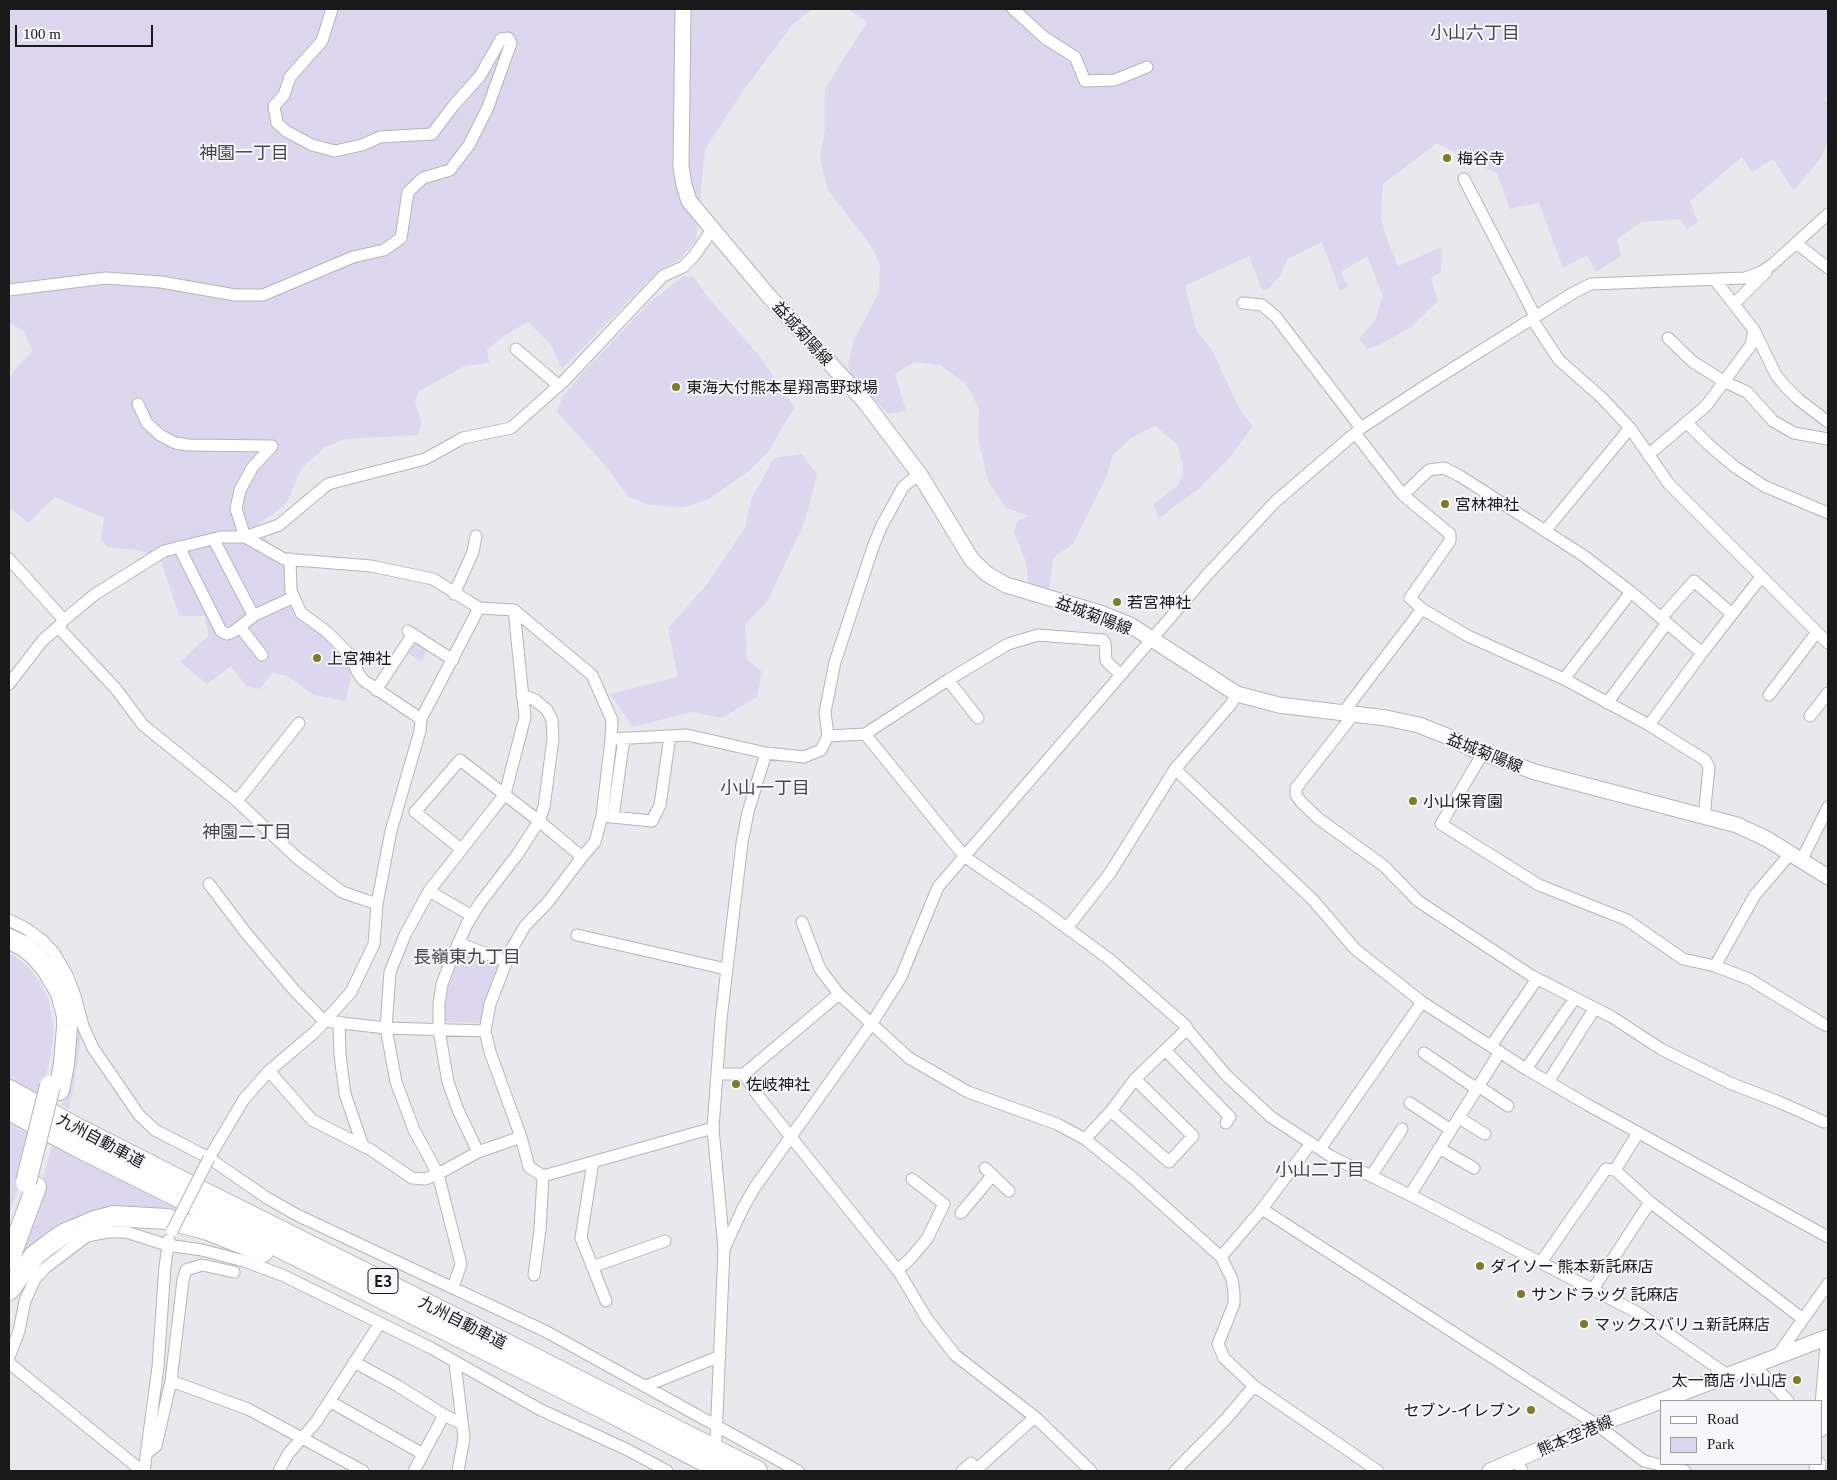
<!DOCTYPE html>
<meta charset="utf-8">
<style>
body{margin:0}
#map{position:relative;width:1837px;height:1480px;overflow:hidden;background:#e9e8ec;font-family:Georgia,serif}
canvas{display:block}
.frame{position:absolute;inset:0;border:10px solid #19191a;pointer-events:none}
.legend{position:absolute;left:1660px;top:1400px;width:162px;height:65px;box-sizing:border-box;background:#f7f6fa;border:1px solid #9e9ea0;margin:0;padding:6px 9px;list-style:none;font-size:15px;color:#19191a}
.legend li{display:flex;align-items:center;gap:10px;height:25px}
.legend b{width:25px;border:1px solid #9e9ea0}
.scale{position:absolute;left:15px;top:25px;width:138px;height:22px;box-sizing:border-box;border:2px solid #19191a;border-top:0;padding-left:6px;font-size:15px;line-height:18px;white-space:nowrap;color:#19191a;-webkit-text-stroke:4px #f7f6fa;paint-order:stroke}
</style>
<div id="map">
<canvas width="1837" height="1480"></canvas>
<div class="frame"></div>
<ul class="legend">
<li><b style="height:6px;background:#fff"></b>Road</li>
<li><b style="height:14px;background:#dcd7ee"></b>Park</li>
</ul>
<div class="scale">100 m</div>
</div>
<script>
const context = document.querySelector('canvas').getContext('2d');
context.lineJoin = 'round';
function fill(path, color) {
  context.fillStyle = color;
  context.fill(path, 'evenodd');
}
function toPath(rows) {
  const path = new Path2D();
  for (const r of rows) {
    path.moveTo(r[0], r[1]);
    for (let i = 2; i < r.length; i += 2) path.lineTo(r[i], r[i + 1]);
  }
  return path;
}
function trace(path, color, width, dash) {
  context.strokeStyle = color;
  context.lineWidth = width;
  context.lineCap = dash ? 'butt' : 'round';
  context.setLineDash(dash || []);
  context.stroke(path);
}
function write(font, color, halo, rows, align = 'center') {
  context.font = font + ' Georgia,"Noto Sans JP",serif';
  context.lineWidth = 4;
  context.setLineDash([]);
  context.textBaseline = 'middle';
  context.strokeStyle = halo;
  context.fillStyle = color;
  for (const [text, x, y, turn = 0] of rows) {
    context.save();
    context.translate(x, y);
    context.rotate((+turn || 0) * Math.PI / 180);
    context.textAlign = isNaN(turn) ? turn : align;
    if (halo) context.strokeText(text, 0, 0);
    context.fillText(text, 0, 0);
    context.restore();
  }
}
fill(toPath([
 [9,9,812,9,792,25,743,91,705,149,696,241,680,259,658,271,562,369,551,345,528,322,502,337,487,350,489,363,465,366,419,391,415,402,421,421,419,435,345,439,324,448,301,469,287,503,257,526,285,565,287,592,352,670,346,701,314,695,288,676,273,673,259,689,246,686,231,666,207,684,180,662,209,635,204,616,179,616,159,556,136,550,108,547,101,539,104,518,55,497,28,523,9,507,9,379,16,368,33,351,23,331,9,322],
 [848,9,1828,9,1828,91,1825,100,1828,103,1828,139,1821,158,1794,190,1773,159,1752,172,1742,157,1690,201,1698,222,1687,229,1680,219,1641,222,1617,239,1621,256,1596,272,1587,255,1563,268,1539,203,1510,209,1497,174,1437,143,1383,184,1381,219,1388,242,1398,266,1442,247,1441,272,1431,278,1438,301,1410,328,1379,345,1367,349,1359,338,1375,321,1383,296,1367,256,1341,272,1348,286,1340,291,1322,242,1288,259,1279,277,1269,288,1262,290,1249,256,1185,286,1196,330,1212,350,1241,412,1253,426,1230,457,1198,489,1159,518,1153,505,1177,486,1183,477,1183,468,1178,445,1155,426,1131,438,1113,455,1106,477,1073,544,1053,558,1049,592,1029,589,1026,562,1014,532,1017,521,1029,516,1006,508,988,481,978,438,979,408,966,384,940,365,914,362,895,374,906,411,889,414,850,377,848,362,854,340,879,292,880,265,871,246,828,190,820,157,825,130,825,89,867,22],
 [684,276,694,278,707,296,757,353,795,407,767,453,749,471,707,500,684,507,649,505,628,496,604,464,557,412,563,397,580,376,650,302],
 [802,454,817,474,805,521,767,602,745,625,747,659,762,672,757,697,722,718,691,712,633,727,610,694,678,677,668,628,708,583,745,528,751,500,774,458],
 [414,638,429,648,421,662,405,651],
 [9,924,38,944,53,960,74,1009,81,1036,74,1084,69,1109,62,1105,71,1060,73,1024,9,931],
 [464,950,497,964,498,967,487,995,482,1023,444,1022,446,994,454,965,460,952],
 [9,954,16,957,29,968,40,982,49,1001,53,1027,53,1042,42,1096,9,1079],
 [9,1124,32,1136,22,1177,9,1214],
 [52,1146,108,1173,202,1219,115,1213,17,1268]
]), '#dcd7ee');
const street = toPath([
 [1013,9,1045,38,1075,57,1085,81,1115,80,1147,67],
 [1464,179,1535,316],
 [1796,243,1828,268],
 [9,290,106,278,161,282,235,295,263,295,353,257,384,250,401,238,408,192,423,178,450,170,469,145,488,107,511,43,508,38,501,39,480,76,454,105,432,134,380,137,362,145,335,151,312,145,286,131,277,123,274,106,284,95,290,77,322,41,332,9],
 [1243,303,1262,305,1276,317,1361,428],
 [1734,304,1766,272],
 [1532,319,1559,360,1602,398,1630,428,1669,484,1828,643],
 [1754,330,1776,375,1785,386,1798,399,1828,422],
 [1668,338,1693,362,1725,382,1747,392,1773,421,1794,433,1828,439],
 [516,349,559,386],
 [138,404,147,423,160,435,175,443,189,445,272,446,252,468,240,490,236,509,245,537,284,559,371,566,433,579,479,608,514,610,592,675,612,720,611,739,602,816,595,842,582,857,548,902,525,926,511,950,490,1004,485,1031,490,1052,521,1137,529,1167,543,1176,713,1128],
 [1687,423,1710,446,1735,467,1764,486,1828,513],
 [1355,433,1403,495,1450,534,1450,541,1410,598,1422,609,1468,636,1564,679,1649,725,1705,760,1709,767,1704,817],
 [1648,455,1706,406,1751,345,1754,330,1715,280],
 [1403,495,1429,470,1444,468,1460,476,1584,556,1631,592,1702,653],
 [1545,531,1630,428],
 [214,540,251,611,255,615],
 [179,547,221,631,227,634,233,632,255,615,294,597],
 [9,559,64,620],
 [290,559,291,591,301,613,326,631,351,656,357,671,363,680,421,719],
 [454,594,473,552,476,536],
 [1661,618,1694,581,1732,614],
 [58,627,116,689,143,725,237,801,296,857,342,892,377,904],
 [240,627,262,655],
 [408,631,453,660],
 [1564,679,1631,592],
 [948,680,978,718],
 [9,684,43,640,58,627,64,620,94,595,164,551,221,537,245,537,279,525,328,484,425,459,463,438,511,428,564,381,663,276,683,267,694,256,712,230],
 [376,690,413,634],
 [1769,695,1817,632],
 [1607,703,1667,623],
 [1342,714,1422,609],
 [1353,715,1296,788,1296,795,1302,803,1319,819,1384,866,1418,901,1532,976,1612,1017,1661,1049,1677,1057,1730,1083,1779,1102,1824,1122],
 [1810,716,1828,693],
 [1649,725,1702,653,1761,577],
 [865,734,965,857,1041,909,1109,959,1186,1026,1187,1029,1227,1076,1271,1117,1332,1157,1418,1199,1638,1313,1729,1376],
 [828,736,825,712,835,662,873,547,881,527,903,487,910,481,920,475],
 [611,739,687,735,766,753,804,757,821,750,828,736,865,734,948,680,1008,644,1038,635,1103,640,1105,643,1106,661,1121,675],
 [1483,753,1441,824,1539,885,1627,920,1683,959,1715,966,1755,895,1790,854],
 [1175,769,1313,900,1355,949,1422,1002,1526,1069,1588,1105,1828,1237],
 [237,801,299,723],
 [602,816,652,821,660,805,670,736],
 [613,817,624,738],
 [461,849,415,812,460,760,539,821,582,857],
 [1801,861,1828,807],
 [209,884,246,933,294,990,324,1021,386,1028,485,1031],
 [429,891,472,916],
 [9,920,27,929,43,941,54,953,67,975,75,996,83,1026,93,1048,139,1115,155,1130,209,1158,267,1198,297,1215,547,1332,798,1471],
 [802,922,820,969,839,994],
 [1067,928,1110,873,1175,769,1231,704,1237,694],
 [577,935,726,969],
 [458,943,506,961],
 [1715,966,1749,979,1823,1024,1828,1026],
 [339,1022,340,1055,345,1094,363,1146],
 [1491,1046,1537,979],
 [1166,1051,1230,1117,1226,1123],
 [1424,1053,1477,1089],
 [1526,1069,1575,998],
 [269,1071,312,1120,371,1150,412,1178,425,1179,438,1174,478,1152,521,1137],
 [717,1074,744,1074,839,994,909,1058,968,1092,1057,1124,1085,1139,1134,1179,1221,1257,1232,1279,1234,1293,1234,1304,1218,1344,1224,1358,1254,1386,1378,1471],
 [744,1074,759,1097,899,1272,927,1319,955,1355,1035,1417,1091,1471],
 [1548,1082,1595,1008],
 [1478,1086,1508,1106],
 [1410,1103,1451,1130],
 [1111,1111,1169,1162,1193,1136,1135,1079],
 [1459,1118,1485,1134],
 [1085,1139,1111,1111,1135,1079,1187,1029],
 [1439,1148,1474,1168],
 [1320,1149,1422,1002],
 [478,1152,458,1110,448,1082,439,1030,439,1004,442,984,451,960,467,924,480,903,517,855,539,821,544,807,553,739,552,720,547,710,535,700,522,695],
 [209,1158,244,1099,269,1071,316,1031,351,992,374,944,377,904,391,831,420,731,421,719,479,608],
 [593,1162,581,1238,606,1301],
 [985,1168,1009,1191],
 [1371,1176,1402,1129],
 [1410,1195,1500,1052],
 [1650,1202,1803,1319],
 [1262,1209,1311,1143],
 [961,1213,992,1176],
 [724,1249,743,1208,755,1187,872,1023,901,977,938,887,1207,575,1275,502,1361,428,1428,384,1573,293,1591,284,1745,278,1761,272,1773,264,1828,214],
 [1221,1257,1262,1209,1597,1425,1644,1461,1685,1471],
 [1541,1262,1606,1169,1615,1170,1638,1133],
 [592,1267,665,1241],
 [897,1270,909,1260,927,1239,944,1204,912,1179],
 [534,1275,540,1230,543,1176],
 [453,1288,461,1264,438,1174,414,1130,396,1082,386,1028,390,972,405,935,429,891,505,794,525,717,514,610],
 [1593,1289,1650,1202,1615,1170],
 [1777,1356,1828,1284],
 [9,1357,19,1331,25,1301,35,1279,45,1268,87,1236,108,1232,126,1232,167,1245,202,1250,244,1261,282,1275,431,1348,541,1410,628,1450,667,1471],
 [354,1362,398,1386,444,1415,462,1424],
 [9,1363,142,1471],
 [455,1363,464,1438,458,1471],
 [1754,1365,1788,1401],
 [171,1381,183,1280,186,1270,202,1265,234,1272],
 [646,1386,720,1356],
 [329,1401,423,1454],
 [716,1439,724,1249,713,1128,721,1019,742,843,748,812,766,753],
 [147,1453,156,1446,171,1381,248,1409,363,1471],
 [1517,1460,1522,1471],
 [144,1471,158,1367,165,1266,169,1240],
 [279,1471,288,1454,316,1422,380,1323],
 [414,1471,444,1415],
 [962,1471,971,1463,976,1470,1035,1417],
 [1175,1471,1226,1419,1254,1386]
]);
const secondary = toPath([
 [683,9,681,167,684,185,689,201,767,294,865,402,920,475,972,560,987,574,1006,585,1100,613,1130,625,1237,694,1279,705,1386,718,1419,725,1449,737,1472,749,1535,772,1737,825,1767,839,1828,877],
 [1661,1401,1828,1337],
 [1821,1429,1828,1345],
 [1490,1471,1597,1425,1661,1401],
 [1817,1471,1818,1464]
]);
const highway = toPath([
 [9,939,24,946,35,955,47,969,61,993,67,1016,67,1027,64,1064,59,1090],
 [9,1090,73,1126,199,1190,473,1327,757,1471],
 [9,1110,78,1147,606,1410,723,1471],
 [9,1260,36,1187],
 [9,1290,34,1256,48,1245,64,1234,95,1221,114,1216,167,1219,208,1230,263,1252]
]);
trace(street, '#b5b5b8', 13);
trace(secondary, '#b5b5b8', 17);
trace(highway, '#b5b5b8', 22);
trace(street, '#fff', 11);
trace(secondary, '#fff', 15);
trace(highway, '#fff', 20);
const streetBridge = toPath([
 [172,1231,209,1158]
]);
const highwayBridge = toPath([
 [26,1182,50,1086]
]);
trace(streetBridge, '#b5b5b8', 13, []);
trace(highwayBridge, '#b5b5b8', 22, []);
trace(streetBridge, '#fff', 11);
trace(highwayBridge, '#fff', 20);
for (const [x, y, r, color] of [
 [1447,158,5,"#7e7c24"],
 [676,387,5,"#7e7c24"],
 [1445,504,5,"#7e7c24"],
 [1117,602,5,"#7e7c24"],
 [317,658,5,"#7e7c24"],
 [1413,801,5,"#7e7c24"],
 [736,1084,5,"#7e7c24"],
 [1480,1266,5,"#7e7c24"],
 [1521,1294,5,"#7e7c24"],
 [1584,1324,5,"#7e7c24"],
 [1797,1380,5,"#7e7c24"],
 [1531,1410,5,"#7e7c24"]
]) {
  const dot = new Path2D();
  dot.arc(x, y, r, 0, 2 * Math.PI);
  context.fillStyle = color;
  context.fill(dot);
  trace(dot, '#f7f6fa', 2);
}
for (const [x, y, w] of [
 [383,1281,30]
]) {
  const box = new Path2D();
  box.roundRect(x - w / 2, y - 12.5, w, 25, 4);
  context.fillStyle = '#f7f6fa';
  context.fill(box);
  trace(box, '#19191a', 1);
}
write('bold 15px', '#19191a', null, [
 ["E3",383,1281]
]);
write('16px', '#19191a', '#f7f6fa', [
 ["梅谷寺",1457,158],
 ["東海大付熊本星翔高野球場",686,387],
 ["宮林神社",1455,504],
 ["若宮神社",1127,602],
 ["上宮神社",327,658],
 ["小山保育園",1423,801],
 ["佐岐神社",746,1084],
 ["ダイソー 熊本新託麻店",1490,1266],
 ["サンドラッグ 託麻店",1531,1294],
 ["マックスバリュ新託麻店",1594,1324],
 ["太一商店 小山店",1787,1380,"right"],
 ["セブン-イレブン",1521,1410,"right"]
], 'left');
write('16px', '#19191a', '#f7f6fa', [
 ["益城菊陽線",803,333,48],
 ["益城菊陽線",1094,615,21],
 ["益城菊陽線",1485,752,22],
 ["九州自動車道",101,1140,28],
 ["九州自動車道",463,1322,27],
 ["熊本空港線",1575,1435,-23]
]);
write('18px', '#48484b', '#f7f6fa', [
 ["小山六丁目",1475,32],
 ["神園一丁目",244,152],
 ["小山一丁目",765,787],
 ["神園二丁目",247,831],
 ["長嶺東九丁目",467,956],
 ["小山二丁目",1320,1169]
]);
</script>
